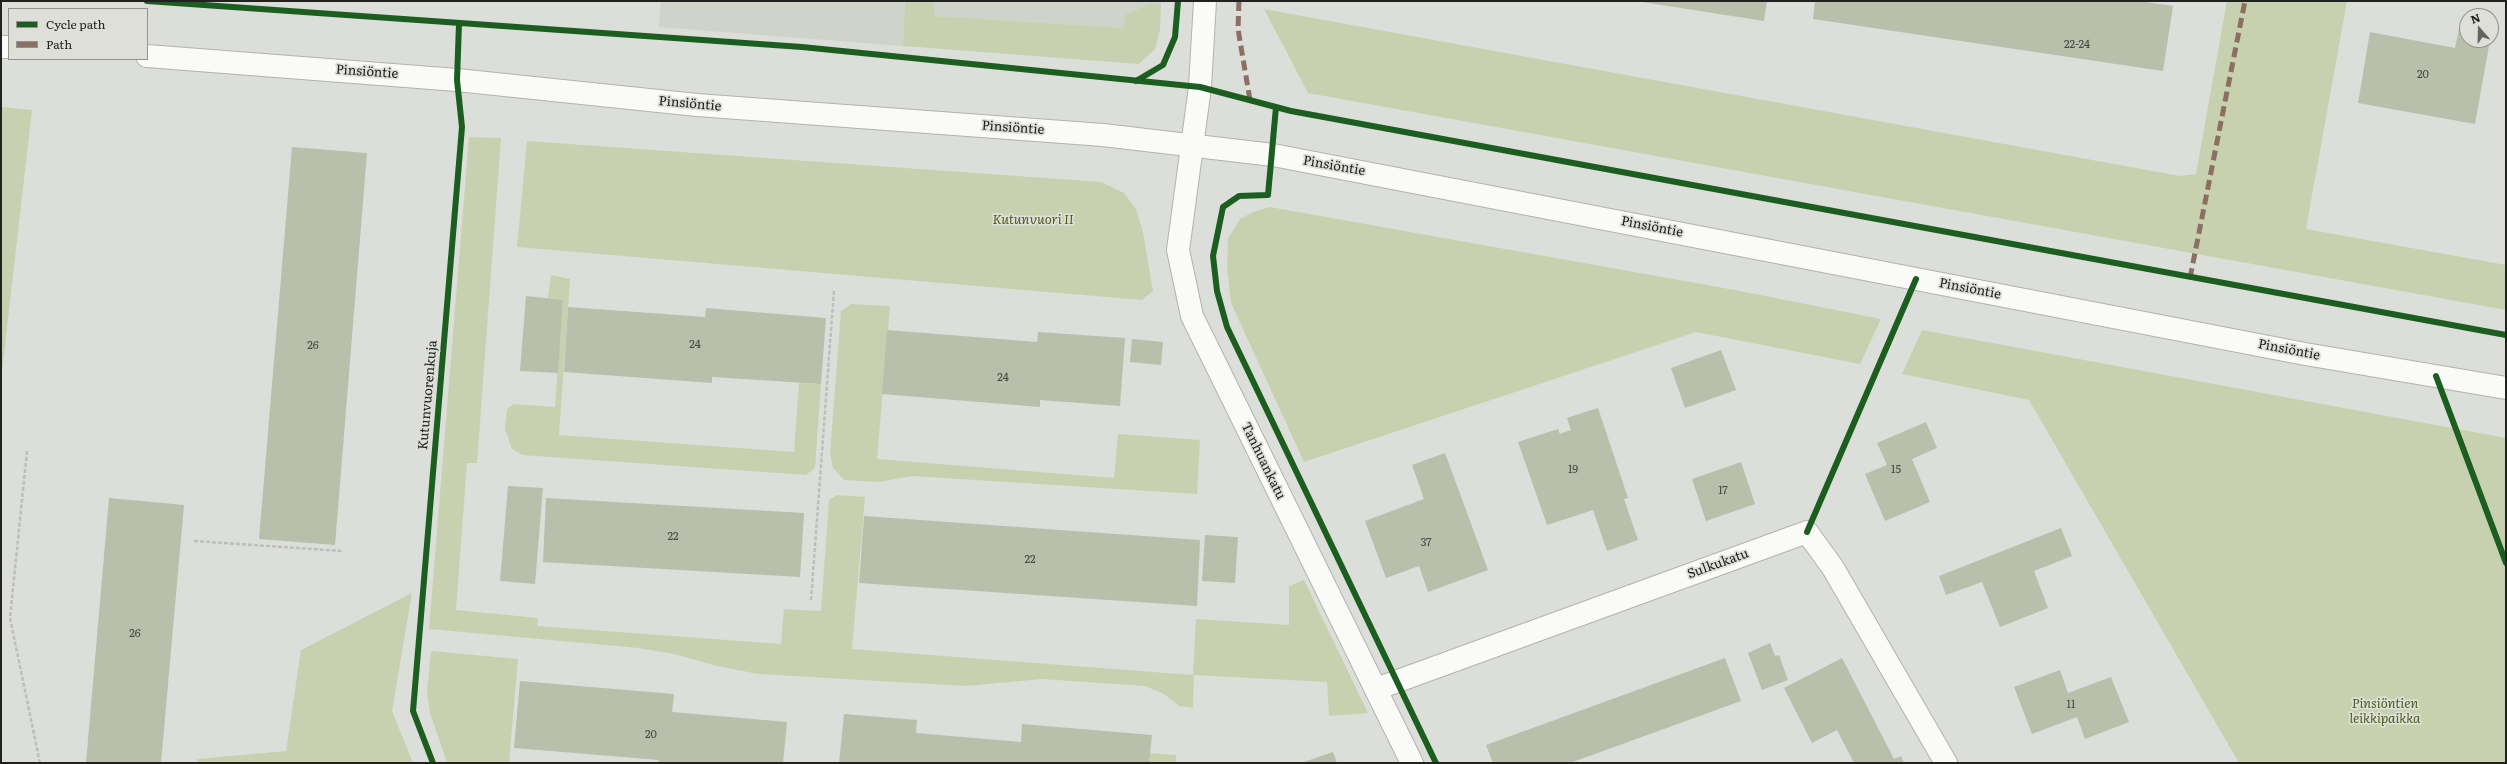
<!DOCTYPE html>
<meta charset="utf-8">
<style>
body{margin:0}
#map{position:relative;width:2507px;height:764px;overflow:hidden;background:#dcded9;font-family:Literata,serif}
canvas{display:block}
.frame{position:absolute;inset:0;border:2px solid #21221f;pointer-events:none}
.legend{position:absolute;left:8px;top:8px;width:140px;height:52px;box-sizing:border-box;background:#dddfd8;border:1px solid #92938e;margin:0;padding:5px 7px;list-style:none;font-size:12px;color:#21221f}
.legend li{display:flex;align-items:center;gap:8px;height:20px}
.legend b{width:20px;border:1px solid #92938e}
.north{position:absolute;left:2459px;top:8px;width:40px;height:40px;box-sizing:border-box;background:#dddfd8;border:1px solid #92938e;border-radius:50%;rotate:340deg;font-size:11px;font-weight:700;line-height:16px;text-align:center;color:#21221f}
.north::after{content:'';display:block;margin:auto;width:14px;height:18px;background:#626460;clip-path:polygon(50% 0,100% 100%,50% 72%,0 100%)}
</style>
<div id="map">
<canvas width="2507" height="764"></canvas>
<div class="frame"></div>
<ul class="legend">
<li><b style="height:5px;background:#1b5e20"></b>Cycle path</li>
<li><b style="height:5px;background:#8d6e63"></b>Path</li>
</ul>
<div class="north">N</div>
</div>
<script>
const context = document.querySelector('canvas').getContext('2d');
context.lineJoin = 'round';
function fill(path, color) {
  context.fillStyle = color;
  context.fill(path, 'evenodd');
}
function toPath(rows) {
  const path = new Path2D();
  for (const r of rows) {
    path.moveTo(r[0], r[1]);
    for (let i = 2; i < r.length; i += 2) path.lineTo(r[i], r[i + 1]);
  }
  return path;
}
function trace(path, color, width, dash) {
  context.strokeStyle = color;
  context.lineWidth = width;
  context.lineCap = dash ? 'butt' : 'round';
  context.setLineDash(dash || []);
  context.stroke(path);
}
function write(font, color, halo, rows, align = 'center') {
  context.font = font + ' Literata,serif';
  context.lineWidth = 3.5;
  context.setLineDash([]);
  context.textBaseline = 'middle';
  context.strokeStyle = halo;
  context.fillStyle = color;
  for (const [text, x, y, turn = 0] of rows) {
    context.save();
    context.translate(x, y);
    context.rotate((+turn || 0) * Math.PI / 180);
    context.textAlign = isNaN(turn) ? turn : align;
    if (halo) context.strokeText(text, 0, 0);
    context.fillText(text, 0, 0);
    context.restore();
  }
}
fill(toPath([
 [661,1,905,1,903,46,659,27],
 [934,1,1161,1,1161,5,1150,4,1125,28,933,16]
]), '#cfd3c9');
fill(toPath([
 [905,1,934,1,934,16,1124,28,1125,15,1150,4,1161,5,1160,30,1155,49,1139,64,903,46],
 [2227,1,2347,1,2306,229,2506,265,2506,310,1308,93,1264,9,2180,176,2196,174],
 [1,107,32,110,1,380],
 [469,137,501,138,477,463,467,463,456,610,538,618,537,626,781,644,784,609,821,611,829,500,837,495,865,497,852,649,1193,675,1196,619,1289,625,1289,586,1304,580,1368,713,1329,716,1327,682,1194,675,1193,708,1179,706,1164,694,1145,686,1042,679,966,686,758,674,717,666,674,654,638,648,429,629],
 [527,141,1101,182,1124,193,1136,209,1143,232,1153,291,1142,300,517,247],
 [1270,207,1735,290,1881,319,1860,364,1696,332,1304,462,1231,303,1227,267,1228,239,1240,219,1253,212],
 [551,275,570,279,559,435,794,452,799,383,821,384,815,468,806,475,522,455,512,449,505,429,507,409,514,404,555,407,563,300,548,298],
 [851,304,890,306,877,459,1114,478,1118,434,1200,440,1197,494,912,476,878,482,844,480,833,468,830,454,841,311],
 [1922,330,2506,438,2506,763,2239,763,2029,400,1902,374],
 [412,593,392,711,413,763,197,763,197,759,286,751,301,650],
 [431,651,518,659,509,763,447,763,430,713,427,692],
 [1150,753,1176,755,1176,763,1149,763]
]), '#c8d1af');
fill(toPath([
 [1636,1,1767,1,1764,21],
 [1815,1,2139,1,2173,6,2163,71,1813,19],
 [2460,24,2467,25,2467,40,2490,40,2475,124,2358,103,2370,32,2455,48],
 [292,147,367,153,335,545,259,539],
 [526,296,563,300,558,373,520,371],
 [568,307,705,317,706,308,826,318,821,384,712,377,712,383,564,372],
 [887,330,1037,342,1038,332,1125,338,1120,406,1040,400,1040,407,882,394],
 [1132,339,1163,342,1161,365,1130,362],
 [1721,350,1736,390,1685,408,1671,368],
 [1598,408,1628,498,1624,499,1638,540,1607,551,1593,510,1547,525,1518,442,1558,429,1560,434,1571,430,1567,418],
 [1926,422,1937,448,1912,459,1930,502,1885,521,1865,474,1887,465,1877,443],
 [1445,453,1488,570,1428,592,1419,566,1386,578,1365,521,1424,499,1412,465],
 [1741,462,1755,504,1706,521,1692,479],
 [508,486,543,488,535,584,500,581],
 [109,498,184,505,161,763,86,763],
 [546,498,804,513,800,577,543,562],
 [864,516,1200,540,1197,606,859,583],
 [2061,528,2072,556,2034,571,2048,608,2000,627,1982,582,1946,595,1939,576],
 [1205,535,1238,537,1235,583,1202,581],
 [1770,643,1775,656,1779,655,1788,680,1762,690,1748,653],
 [1725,658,1741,701,1570,763,1493,763,1486,745],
 [1842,658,1894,759,1901,756,1904,763,1854,763,1837,730,1812,743,1784,688],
 [2060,670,2068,693,2111,677,2129,722,2085,739,2077,717,2032,734,2014,687],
 [520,681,674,694,672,712,787,722,783,763,658,763,659,760,514,748],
 [844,714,917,720,916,733,1021,742,1022,724,1152,735,1149,763,839,763],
 [1333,752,1337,763,1301,763]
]), '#b9bfab');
const minor = toPath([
 [1205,1,1200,87,1178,250,1192,316,1412,763],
 [1376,689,1807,532,1833,568,1946,763]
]);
const major = toPath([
 [1,47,9,47],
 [147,56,457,80,697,105,1103,135,1273,155,2305,354,2506,388]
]);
trace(minor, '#b1b3af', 24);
trace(major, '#b1b3af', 24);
trace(toPath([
 [167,2,167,1],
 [27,451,10,618,40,763],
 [194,541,342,551],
 [811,600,834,290]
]), '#bdbebd', 2.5, [4, 2]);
trace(minor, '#fafaf9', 22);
trace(major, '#fafaf9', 22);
trace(toPath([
 [1239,1,1238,29,1250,100],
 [2190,278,2245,1]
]), '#8d6e63', 5, [10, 5]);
trace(toPath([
 [147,1,802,47,1200,87,1291,111,2506,335],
 [1136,81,1163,65,1175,37,1178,1],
 [1276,107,1268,195,1239,196,1223,207,1213,256,1217,291,1227,327,1436,763],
 [2436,376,2506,563],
 [1807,532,1916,279],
 [433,763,413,711,462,127,457,80,459,24]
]), '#1b5e20', 6);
write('11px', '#474942', null, [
 ["22-24",2077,45],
 ["20",2423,75],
 ["24",695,345],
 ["26",313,346],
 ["24",1003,378],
 ["19",1573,470],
 ["15",1896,470],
 ["17",1723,491],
 ["22",673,537],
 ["37",1426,543],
 ["22",1030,560],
 ["26",135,634],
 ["11",2071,705],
 ["20",651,735]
]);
write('13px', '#21221f', '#dddfd8', [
 ["Pinsiöntie",367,72,4],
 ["Pinsiöntie",690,104,5],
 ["Pinsiöntie",1013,128,4],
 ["Pinsiöntie",1334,166,10],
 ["Pinsiöntie",1652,227,11],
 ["Pinsiöntie",1970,289,11],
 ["Pinsiöntie",2289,350,11],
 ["Kutunvuorenkuja",428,395,-85],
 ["Tanhuankatu",1263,461,64],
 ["Sulkukatu",1718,564,-20]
]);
write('italic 13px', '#4f5c1b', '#dddfd8', [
 ["Kutunvuori II",1033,220],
 ["Pinsiöntien",2385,704],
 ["leikkipaikka",2385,719]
]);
</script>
